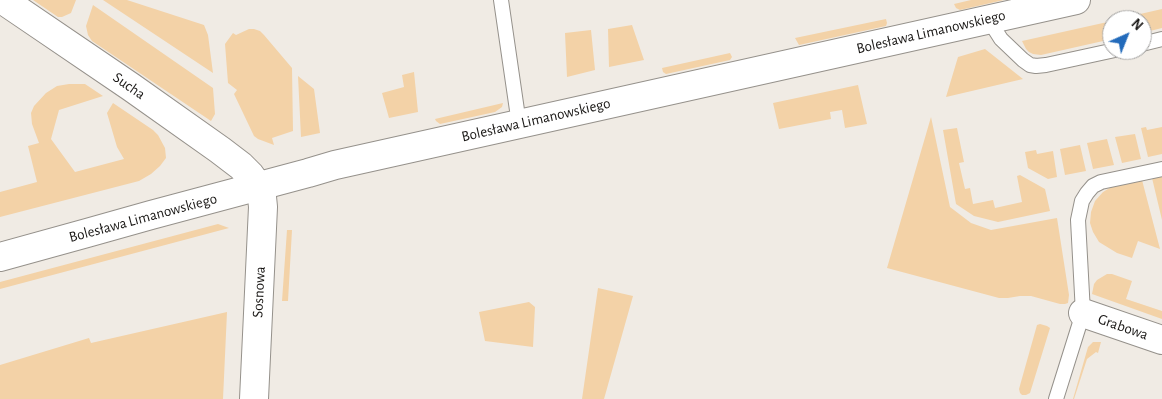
<!DOCTYPE html>
<meta charset="utf-8">
<style>
body{margin:0}
#map{position:relative;width:1162px;height:399px;overflow:hidden;background:#f0ebe4;font-family:"Alegreya Sans",sans-serif}
canvas{display:block}
.north{position:absolute;left:1102px;top:10px;width:50px;height:50px;box-sizing:border-box;background:#fff;border:1px solid #a3a2a1;border-radius:50%;rotate:44deg;font-size:14px;font-weight:700;line-height:20px;text-align:center;color:#181614}
.north::after{content:'';display:block;margin:auto;width:18px;height:22px;background:#236bbb;clip-path:polygon(50% 0,100% 100%,50% 72%,0 100%)}
</style>
<div id="map">
<canvas width="1162" height="399"></canvas>
<div class="north">N</div>
</div>
<script>
const context = document.querySelector('canvas').getContext('2d');
context.lineJoin = 'round';
function fill(path, color) {
  context.fillStyle = color;
  context.fill(path, 'evenodd');
}
function toPath(rows) {
  const path = new Path2D();
  for (const r of rows) {
    path.moveTo(r[0], r[1]);
    for (let i = 2; i < r.length; i += 2) path.lineTo(r[i], r[i + 1]);
  }
  return path;
}
function trace(path, color, width, dash) {
  context.strokeStyle = color;
  context.lineWidth = width;
  context.lineCap = dash ? 'butt' : 'round';
  context.setLineDash(dash || []);
  context.stroke(path);
}
function write(font, color, halo, rows, align = 'center') {
  context.font = font + ' "Alegreya Sans",sans-serif';
  context.lineWidth = 5;
  context.setLineDash([]);
  context.textBaseline = 'middle';
  context.strokeStyle = halo;
  context.fillStyle = color;
  for (const [text, x, y, turn = 0] of rows) {
    context.save();
    context.translate(x, y);
    context.rotate((+turn || 0) * Math.PI / 180);
    context.textAlign = isNaN(turn) ? turn : align;
    if (halo) context.strokeText(text, 0, 0);
    context.fillText(text, 0, 0);
    context.restore();
  }
}
fill(toPath([
 [33,0,76,0,71,13,62,17,58,17],
 [103,0,127,0,204,25,208,35,213,73],
 [971,0,1004,0,960,10,956,8,954,4],
 [93,5,213,88,215,114,211,121,92,41,88,35,86,26],
 [1162,9,1162,28,1142,33,1142,20,1114,20],
 [886,19,887,23,886,26,799,45,795,38],
 [1112,21,1112,39,1041,55,1033,54,1029,52,1026,49,1022,41],
 [632,25,644,60,609,67,608,29],
 [249,29,254,29,260,31,264,35,292,68,293,131,272,138,274,145,258,139,254,136,234,94,237,90,228,83,225,44,233,33,236,35],
 [591,30,595,70,567,77,565,33],
 [985,49,1023,79,946,97,958,57],
 [730,53,732,57,730,60,666,74,663,72,662,68],
 [414,72,418,112,389,118,382,93,404,87,402,75],
 [298,76,314,89,320,133,301,137],
 [69,84,85,84,103,96,59,110,51,139,75,172,124,159,117,147,107,113,113,103,153,130,158,135,165,148,166,158,160,166,151,174,139,181,0,217,0,192,37,182,28,146,39,143,32,124,31,113,34,106,46,93,57,86],
 [858,85,867,124,845,128,842,110,830,112,831,119,779,129,773,103],
 [503,103,502,107,495,112,440,124,436,121,435,119],
 [931,117,950,207,971,223,991,230,1057,218,1069,295,1068,303,1065,304,1060,304,1031,296,1020,296,1008,298,999,298,887,268],
 [1146,127,1147,130,1162,127,1162,154,1148,157,1141,128],
 [957,128,964,162,959,163,965,189,970,188,973,204,993,200,995,208,1022,202,1017,176,1020,175,1045,189,1050,211,998,222,974,216,956,204,943,130],
 [1135,134,1141,159,1122,163,1115,137],
 [1107,139,1114,165,1093,169,1087,143],
 [1080,145,1086,171,1065,175,1060,149],
 [1036,150,1037,154,1053,151,1057,177,1048,179,1028,168,1025,152],
 [1162,175,1162,220,1152,178],
 [1142,180,1160,249,1138,241,1132,258,1117,253,1099,242,1093,232,1090,223,1091,212,1095,201,1103,192,1113,186],
 [218,224,229,228,0,289,0,282],
 [287,230,292,230,288,301,282,301],
 [1107,274,1112,274,1132,281,1126,299,1162,311,1162,319,1092,294,1094,284,1097,280],
 [598,288,633,296,604,399,582,399],
 [529,302,535,307,533,347,485,341,479,312],
 [227,312,223,399,0,399,0,365,89,338,91,343],
 [1040,324,1047,326,1050,328,1030,393,1026,395,1022,395,1020,393,1019,389,1037,325],
 [1093,342,1101,342,1098,353,1096,352,1087,359,1074,399,1073,399,1088,347]
]), '#f3d2a7');
const service = toPath([
 [501,0,519,124],
 [992,19,994,28,1001,39,1023,60,1030,65,1036,66,1046,65,1115,50],
 [1142,44,1162,39],
 [1056,399,1083,313,1078,220,1082,201,1087,193,1093,186,1101,182,1162,169]
]);
const minor = toPath([
 [1083,313,1162,340],
 [254,399,263,207,262,197,258,186]
]);
const tertiary = toPath([
 [3,0,131,87,220,150,241,166,250,175,258,186],
 [0,257,87,233,151,215,308,173,335,165,1076,0]
]);
trace(service, '#95918b', 16);
trace(minor, '#95918b', 30);
trace(tertiary, '#95918b', 30);
trace(service, '#fff', 14);
trace(minor, '#fff', 28);
trace(tertiary, '#fff', 28);
write('15px', '#181614', '#fff', [
 ["Bolesława Limanowskiego",931,32,-13],
 ["Sucha",129,86,35],
 ["Bolesława Limanowskiego",536,120,-13],
 ["Bolesława Limanowskiego",143,218,-15],
 ["Sosnowa",259,292,-87],
 ["Grabowa",1123,327,19]
]);
</script>
